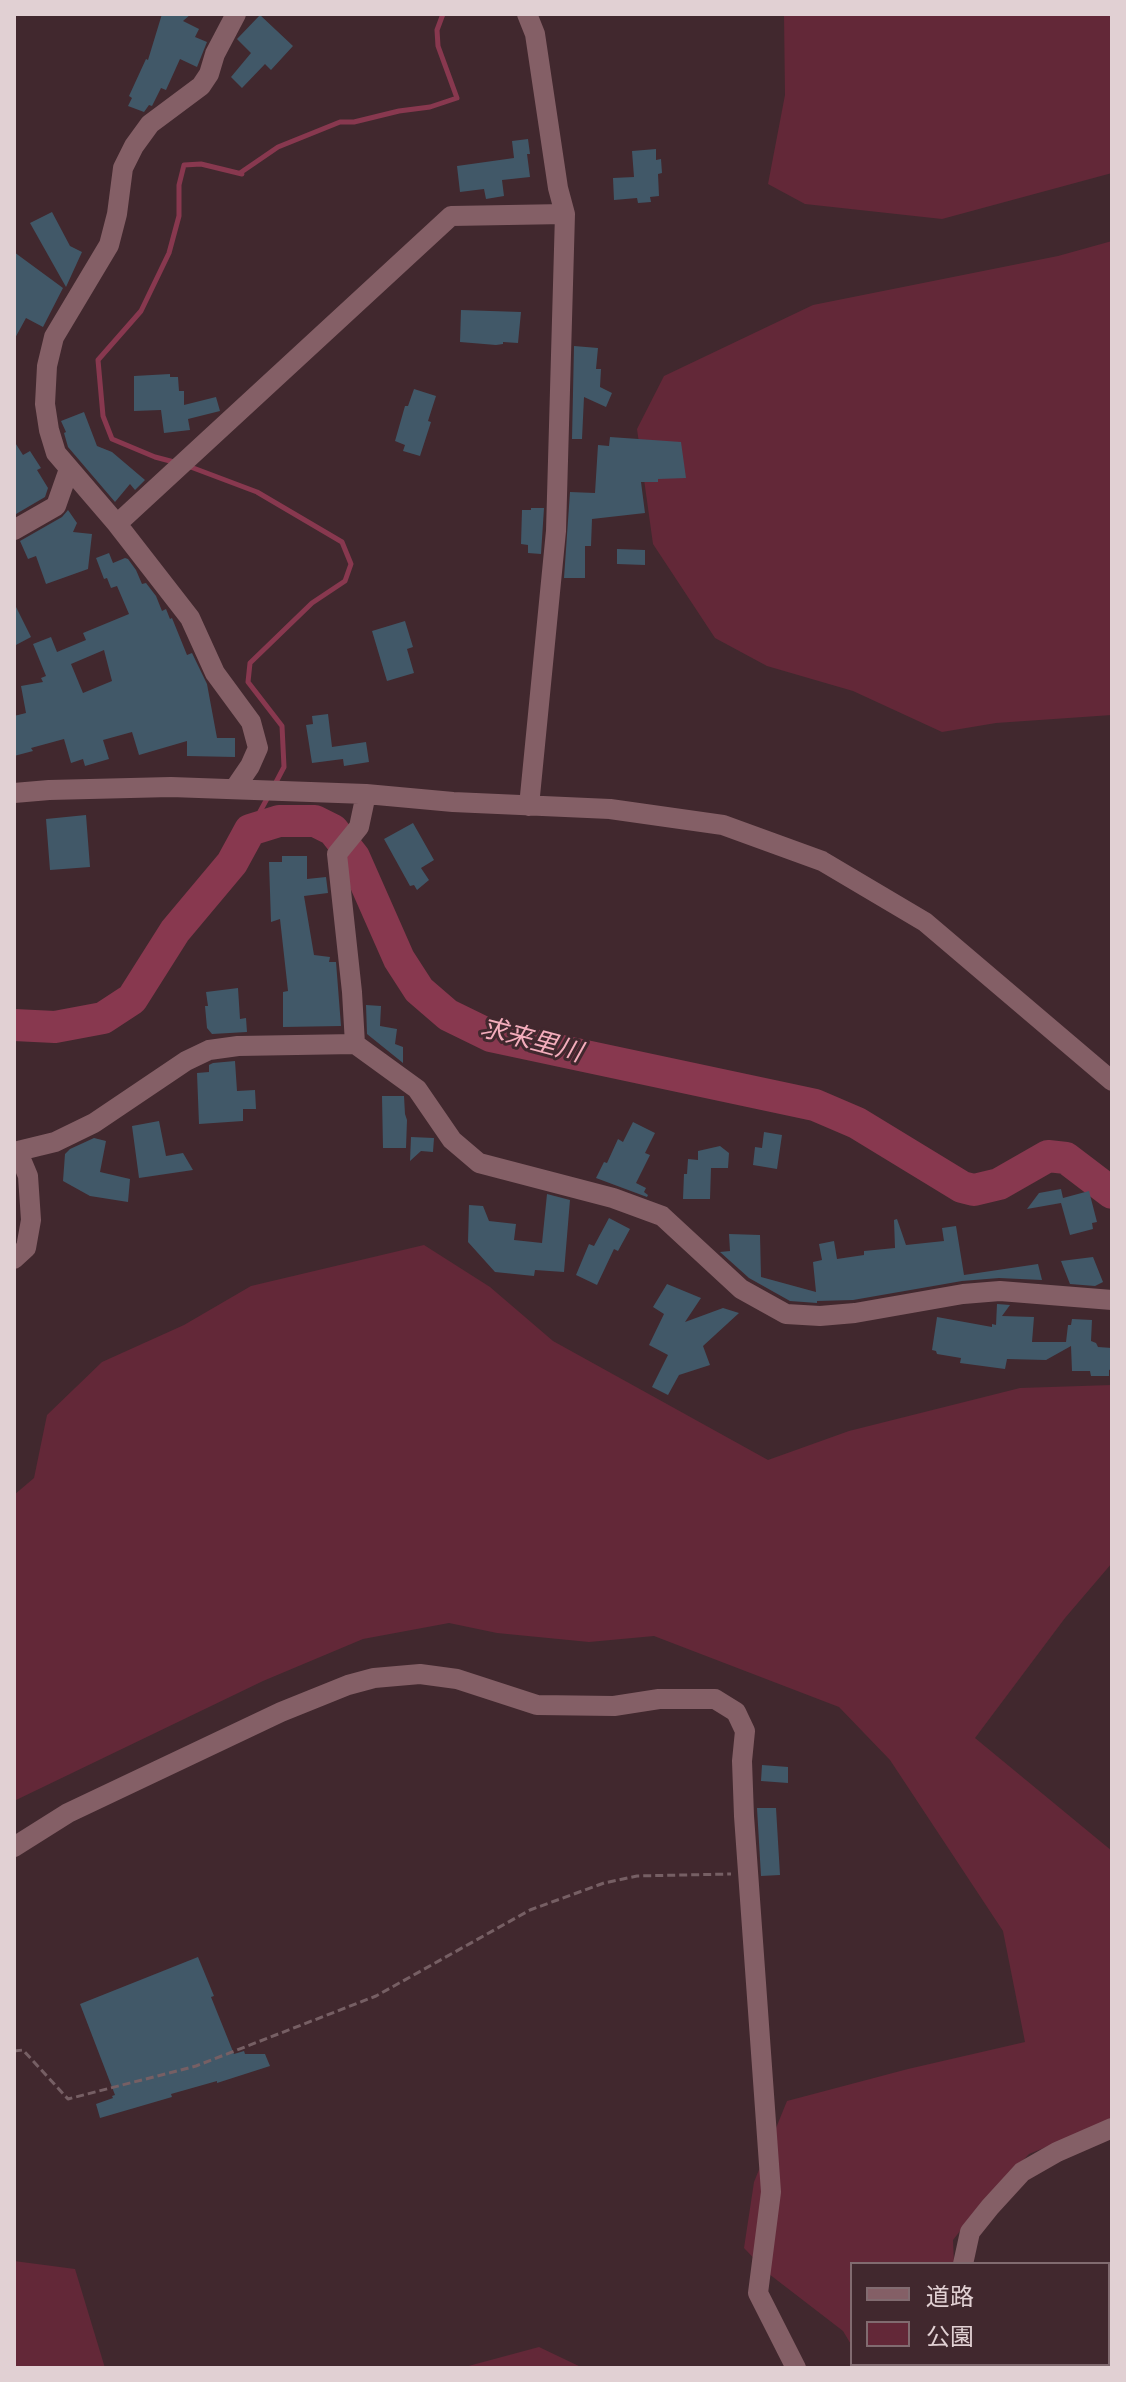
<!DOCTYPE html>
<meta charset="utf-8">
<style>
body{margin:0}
#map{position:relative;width:1126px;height:2382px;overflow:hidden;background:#41282e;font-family:"Fira Sans","Noto Sans JP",sans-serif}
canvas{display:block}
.frame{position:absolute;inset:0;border:16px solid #e1d0d3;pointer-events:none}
.legend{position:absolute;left:850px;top:2262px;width:260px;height:104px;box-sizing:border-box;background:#41282e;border:2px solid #816b70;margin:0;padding:10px 14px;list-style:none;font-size:24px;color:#e1d0d3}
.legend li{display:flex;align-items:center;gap:16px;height:40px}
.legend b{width:40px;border:2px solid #816b70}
</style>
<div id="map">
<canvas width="1126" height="2382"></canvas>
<div class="frame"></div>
<ul class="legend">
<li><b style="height:10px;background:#845f66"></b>道路</li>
<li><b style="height:22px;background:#632838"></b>公園</li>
</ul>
</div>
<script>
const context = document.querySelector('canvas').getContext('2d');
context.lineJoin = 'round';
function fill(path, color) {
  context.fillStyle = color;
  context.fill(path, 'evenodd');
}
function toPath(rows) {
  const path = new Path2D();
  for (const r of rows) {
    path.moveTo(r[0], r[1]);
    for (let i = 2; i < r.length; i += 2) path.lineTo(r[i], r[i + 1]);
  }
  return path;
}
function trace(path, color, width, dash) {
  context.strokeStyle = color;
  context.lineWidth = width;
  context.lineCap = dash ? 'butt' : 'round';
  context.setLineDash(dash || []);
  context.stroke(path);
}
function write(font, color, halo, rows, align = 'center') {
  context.font = font + ' "Fira Sans","Noto Sans JP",sans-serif';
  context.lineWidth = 6;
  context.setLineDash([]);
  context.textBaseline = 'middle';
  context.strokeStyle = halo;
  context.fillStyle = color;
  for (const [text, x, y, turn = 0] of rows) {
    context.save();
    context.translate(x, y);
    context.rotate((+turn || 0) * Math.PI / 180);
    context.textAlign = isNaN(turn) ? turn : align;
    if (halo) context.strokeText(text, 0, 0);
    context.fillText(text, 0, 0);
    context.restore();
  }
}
fill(toPath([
 [784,14,1112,14,1112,173,942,219,805,204,768,184,785,95],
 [1112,241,1112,715,996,723,942,732,853,691,767,666,715,638,653,544,637,429,664,376,813,305,1058,256],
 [424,1245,490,1287,553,1341,768,1460,849,1431,1020,1388,1112,1385,1112,1563,1065,1618,975,1738,1112,1851,1112,2120,1029,2154,978,2208,953,2240,954,2264,852,2264,852,2346,843,2331,769,2274,744,2248,754,2182,787,2101,908,2069,1025,2042,1003,1931,890,1760,839,1707,654,1636,589,1642,497,1633,449,1623,363,1639,263,1681,14,1801,14,1495,34,1478,47,1415,102,1362,184,1325,251,1286],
 [14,2261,75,2269,105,2368,14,2368],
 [539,2347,583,2368,461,2368],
 [862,2364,1052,2364,1073,2368,864,2368]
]), '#632838');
trace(toPath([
 [174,462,155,457,112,439,103,416,98,360,141,311,169,253,179,216,179,185,184,165,201,164,242,174,240,173,278,147,340,122,354,122,399,111,430,107,457,98,438,46,437,30,443,14],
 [188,466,257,492,342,542,351,564,345,581,312,603,250,663,248,682,282,726,284,767,274,786],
 [250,830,269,795]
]), '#88384f', 5);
trace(toPath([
 [14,1025,55,1027,103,1018,132,999,175,931,232,863,250,830,279,821,315,821,333,830,354,857,399,959,419,990,448,1015,491,1036,815,1105,857,1123,962,1187,974,1190,999,1184,1048,1156,1066,1158,1112,1193]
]), '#88384f', 32);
fill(toPath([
 [162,14,191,14,183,21,199,29,195,37,207,42,197,67,180,59,166,90,161,88,152,106,149,105,144,112,128,106,132,98,129,96,146,59,148,60],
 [260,15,293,46,271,70,265,64,242,88,231,77,251,53,237,39],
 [528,139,530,154,527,154,530,177,502,180,504,196,486,199,484,189,460,192,457,166,514,158,512,141],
 [656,149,656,160,661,159,662,173,658,174,659,196,650,197,651,202,638,203,637,198,614,200,613,178,634,177,632,151],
 [52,212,70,246,82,252,66,287,30,223],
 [14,252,63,288,43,327,26,318,14,340],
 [461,310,521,312,518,343,503,342,503,344,496,345,460,342],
 [574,346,598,348,596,369,601,369,600,387,612,393,606,407,584,397,582,439,572,439],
 [170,374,170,377,178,377,179,391,184,391,184,405,216,397,220,411,188,419,190,430,164,433,161,410,134,411,134,376],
 [414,389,436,396,428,421,431,422,420,456,403,451,405,445,395,441,405,406,408,406],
 [84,412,97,446,112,452,145,480,135,490,130,484,115,502,68,447,64,433,66,432,61,421],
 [610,437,681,442,686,478,658,479,658,482,641,482,645,513,592,519,591,546,585,546,585,578,564,578,570,492,595,493,598,445,609,446],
 [14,441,23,455,30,451,41,468,37,470,48,488,45,497,16,514,14,510],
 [531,508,544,508,541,554,528,553,528,545,521,544,522,510,531,510],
 [68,510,77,523,73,532,92,534,88,569,46,584,36,556,28,559,20,541,62,517],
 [617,549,645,550,645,565,617,564],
 [109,553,113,563,125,558,128,559,136,570,142,584,146,583,156,596,162,611,166,609,170,619,172,618,187,655,192,653,207,684,217,738,235,738,235,757,187,756,187,741,139,755,132,732,103,740,109,759,85,766,83,759,71,763,64,739,31,748,33,751,14,756,14,716,26,713,21,686,43,682,41,678,46,676,33,644,51,637,57,652,86,640,83,633,129,614,117,586,111,588,107,578,104,579,96,558],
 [104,650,112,681,83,693,71,664],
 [14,603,31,637,14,646],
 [405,621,413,647,407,649,414,673,387,681,372,631],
 [328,714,332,747,366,742,369,762,344,766,343,759,312,763,306,725,313,724,312,716],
 [86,815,90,867,50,870,46,819],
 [413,823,434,860,421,868,429,880,417,890,414,885,410,886,384,839],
 [282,856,307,856,307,879,326,877,328,893,304,896,314,955,330,957,329,962,336,962,341,1026,283,1027,283,992,288,991,280,919,271,922,269,862,282,862],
 [238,988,240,1019,246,1018,247,1032,212,1034,207,1028,205,1006,208,1006,206,992],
 [366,1005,381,1006,380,1026,397,1029,395,1044,403,1047,403,1063,367,1034],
 [235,1061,237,1091,255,1090,256,1109,243,1109,243,1121,199,1124,197,1073,209,1072,209,1065,213,1063],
 [382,1096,404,1096,405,1114,407,1120,406,1148,383,1148],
 [159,1121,166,1156,183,1153,193,1170,139,1178,132,1126],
 [633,1122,655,1133,645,1153,650,1155,636,1183,646,1188,644,1192,648,1195,647,1197,596,1178,604,1162,607,1163,618,1139,623,1142],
 [764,1132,782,1135,777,1169,753,1165,755,1147,762,1148],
 [411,1137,434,1138,433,1152,421,1151,410,1161],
 [94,1138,106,1141,100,1172,130,1179,128,1202,90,1196,63,1181,65,1154,70,1149],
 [720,1146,729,1153,728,1168,711,1168,710,1199,683,1199,684,1174,687,1174,688,1159,698,1160,698,1151],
 [1061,1189,1063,1198,1089,1191,1097,1222,1092,1223,1093,1229,1070,1235,1061,1203,1027,1209,1039,1193],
 [547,1194,570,1200,564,1272,535,1270,534,1276,495,1272,468,1242,469,1205,483,1206,489,1221,516,1224,514,1240,542,1243],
 [609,1218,630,1229,618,1251,614,1249,597,1285,576,1275,589,1244,594,1246],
 [897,1219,906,1245,944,1241,942,1228,956,1226,964,1275,1038,1264,1042,1280,999,1278,962,1281,853,1300,817,1301,817,1303,790,1301,749,1278,720,1252,730,1251,729,1234,760,1235,761,1277,816,1292,813,1262,822,1260,819,1244,834,1241,837,1259,864,1255,864,1251,895,1248,894,1220],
 [1093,1257,1103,1282,1095,1286,1070,1284,1061,1261],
 [667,1284,701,1298,685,1322,723,1308,739,1313,703,1346,710,1365,679,1375,668,1395,652,1387,668,1355,649,1345,664,1314,653,1307],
 [997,1304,1010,1305,1002,1316,1034,1317,1032,1342,1066,1342,1068,1325,1071,1325,1072,1319,1092,1320,1091,1341,1096,1343,1098,1347,1112,1348,1112,1369,1109,1370,1109,1376,1091,1376,1090,1371,1072,1371,1071,1346,1046,1360,1007,1359,1005,1369,960,1363,961,1358,937,1354,936,1351,932,1350,937,1317,992,1327,992,1324,996,1325],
 [762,1765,788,1767,788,1783,761,1781],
 [757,1808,776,1808,780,1875,761,1876],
 [198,1957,214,1996,211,1997,234,2054,244,2051,245,2054,265,2054,270,2066,217,2083,217,2081,171,2094,172,2097,100,2118,96,2104,113,2098,112,2096,115,2095,80,2004]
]), '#415868');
trace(toPath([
 [14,2051,23,2050,68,2099,196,2066,376,1996,530,1910,604,1883,637,1876,731,1874]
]), '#765f64', 3, [8, 4]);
trace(toPath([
 [527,14,535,34,558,188,565,214,556,531,529,806],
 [117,524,451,216,565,214],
 [14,530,56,506,69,469],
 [235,788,250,766,258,748,251,722,215,673,190,618,117,524,56,453,49,430,45,404,47,366,54,337,109,245,117,214,123,168,134,146,150,124,201,86,209,74,215,54,236,14],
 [14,793,49,790,171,787,366,794,453,802,610,809,723,825,822,861,925,922,1112,1081],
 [355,1044,352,992,337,854,359,827,366,794],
 [14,1152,55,1142,94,1123,186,1061,209,1050,238,1046,355,1044,417,1089,452,1140,479,1163,613,1198,662,1216,741,1289,786,1314,820,1316,855,1313,963,1294,1000,1291,1112,1300],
 [14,1259,26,1248,31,1220,28,1176,18,1152],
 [14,1847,68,1813,281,1712,348,1685,374,1678,420,1674,457,1679,537,1705,614,1706,659,1699,715,1699,736,1712,745,1731,742,1761,744,1816,771,2192,758,2293,796,2368],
 [963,2264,970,2232,990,2207,1022,2172,1057,2152,1112,2128],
 [1108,2362,1112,2363]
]), '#845f66', 20);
write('italic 26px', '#f4adbc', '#41282e', [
 ["求来里川",531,1041,15]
]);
</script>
